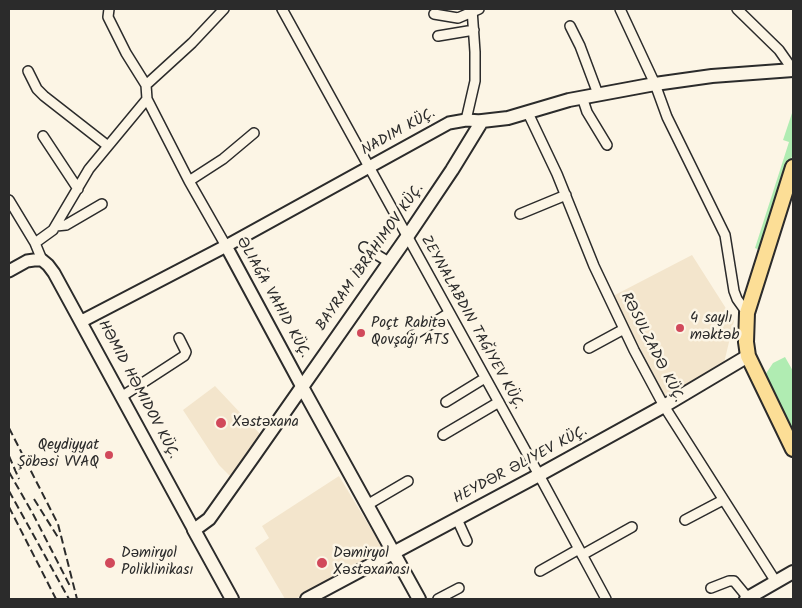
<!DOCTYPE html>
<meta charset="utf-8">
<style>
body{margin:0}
#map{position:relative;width:802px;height:608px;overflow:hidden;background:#fcf5e5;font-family:Kalam,sans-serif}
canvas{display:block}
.frame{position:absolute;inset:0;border:10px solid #2b2b2b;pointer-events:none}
</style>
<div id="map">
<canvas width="802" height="608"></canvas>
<div class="frame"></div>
</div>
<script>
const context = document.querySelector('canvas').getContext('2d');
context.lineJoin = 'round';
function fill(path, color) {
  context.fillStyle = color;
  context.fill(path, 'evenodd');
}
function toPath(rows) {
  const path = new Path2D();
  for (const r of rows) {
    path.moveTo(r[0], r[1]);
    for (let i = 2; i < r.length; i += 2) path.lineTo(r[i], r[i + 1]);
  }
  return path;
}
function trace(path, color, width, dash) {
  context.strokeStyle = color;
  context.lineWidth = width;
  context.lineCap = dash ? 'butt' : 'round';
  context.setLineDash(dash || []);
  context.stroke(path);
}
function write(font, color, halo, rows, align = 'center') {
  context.font = font + ' Kalam,sans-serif';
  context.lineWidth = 5;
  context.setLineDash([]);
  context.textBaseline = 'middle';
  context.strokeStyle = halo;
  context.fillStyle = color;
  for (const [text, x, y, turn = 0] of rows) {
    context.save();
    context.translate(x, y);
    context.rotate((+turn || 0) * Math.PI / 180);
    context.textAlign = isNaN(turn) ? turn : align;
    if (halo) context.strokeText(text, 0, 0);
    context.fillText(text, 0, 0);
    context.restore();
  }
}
fill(toPath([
 [692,255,734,321,724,363,666,398,613,296],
 [215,386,262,436,231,477,219,465,183,410],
 [339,476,385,552,295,599,285,599,255,548,269,538,262,526]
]), '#f3e5cc');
fill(toPath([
 [793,110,793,153,762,251,755,248,789,142,783,140],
 [785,357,793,371,793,430,765,375,773,363]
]), '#b0ecb2');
const minor = toPath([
 [109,9,108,17,126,53,146,85,147,99,189,181,226,246],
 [282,9,539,475,606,599],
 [620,9,655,84,667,117,725,235,734,291,737,299,747,313],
 [737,9,779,50,793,70],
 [434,14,458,18,479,9],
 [570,26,580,46,598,94],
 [438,36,474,30],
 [28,71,37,89,44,96,108,146],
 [146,85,192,43,224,9],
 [582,97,587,112,607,145],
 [528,113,557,174,594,266,634,350,664,406,776,582],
 [466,120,475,81,475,52,472,9],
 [43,136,78,189],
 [189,181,223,159,254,133],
 [9,200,35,243,42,260],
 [520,214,566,195],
 [56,226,66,225,102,204],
 [35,243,53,230,89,169,147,99],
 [364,247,389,262],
 [412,336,449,313],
 [589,348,624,329],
 [121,397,184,356,186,352,179,338],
 [446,402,485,378],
 [443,435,499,402],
 [367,505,408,481],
 [457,519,467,541],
 [685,520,723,500],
 [582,555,632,527],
 [540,571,579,549],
 [711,588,729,581,734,581,748,598],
 [438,599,459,588]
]);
const tertiary = toPath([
 [226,246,302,387],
 [9,271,27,261,34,260,42,260,48,265,54,273,194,530],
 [82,321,226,246,449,123,466,120,482,121]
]);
const secondary = toPath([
 [302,387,419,599],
 [232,599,194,530,209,519,214,512,253,457,407,237,452,170,482,121,508,118,569,100,655,84,712,76,793,70],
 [307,599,539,475,664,406,748,356],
 [746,599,793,572]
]);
const primary = toPath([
 [793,167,747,313,746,342,748,356,793,449]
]);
trace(minor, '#2b2b2b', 12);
trace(tertiary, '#2b2b2b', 15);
trace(secondary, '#2b2b2b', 16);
trace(primary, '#2b2b2b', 18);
trace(minor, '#fcf5e5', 9);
trace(tertiary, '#fcf5e5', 11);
trace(secondary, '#fcf5e5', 12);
trace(primary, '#fcde96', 14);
trace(toPath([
 [9,428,58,524,77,599],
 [9,456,19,479],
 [9,472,33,514,71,588],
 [9,491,69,599],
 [34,499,59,539],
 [9,507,56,599]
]), '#2b2b2b', 2, [8, 4]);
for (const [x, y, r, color] of [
 [680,328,5,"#d1495b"],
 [361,333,5,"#d1495b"],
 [221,423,6,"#d1495b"],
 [109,455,5,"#d1495b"],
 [110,563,6,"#d1495b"],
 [322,563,6,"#d1495b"]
]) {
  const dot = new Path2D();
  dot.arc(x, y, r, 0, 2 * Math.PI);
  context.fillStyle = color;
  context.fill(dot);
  trace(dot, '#fcf5e5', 2);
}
write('15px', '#2b2b2b', '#fcf5e5', [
 ["NADIM KÜÇ.",399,133,-29],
 ["BAYRAM İBRAHIMOV KÜÇ.",371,258,-55],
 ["ƏLIAĞA VAHID KÜÇ.",272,298,61],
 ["ZEYNALABDIN TAĞIYEV KÜÇ.",471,323,61],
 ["RƏSULZADƏ KÜÇ.",651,348,63],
 ["HƏMID HƏMIDOV KÜÇ.",137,390,62],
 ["HEYDƏR ƏLIYEV KÜÇ.",521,466,-28]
]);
write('15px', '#2b2b2b', '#fcf5e5', [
 ["4 saylı",690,319],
 ["məktəb",690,336],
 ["Poçt Rabitə",371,324],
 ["Qovşağı ATS",371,341],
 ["Xəstəxana",232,423],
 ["Qeydiyyat",99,446,"right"],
 ["Şöbəsi VVAQ",99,463,"right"],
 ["Dəmiryol",121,554],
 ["Poliklinikası",121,571],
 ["Dəmiryol",333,554],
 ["Xəstəxanası",333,571]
], 'left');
</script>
